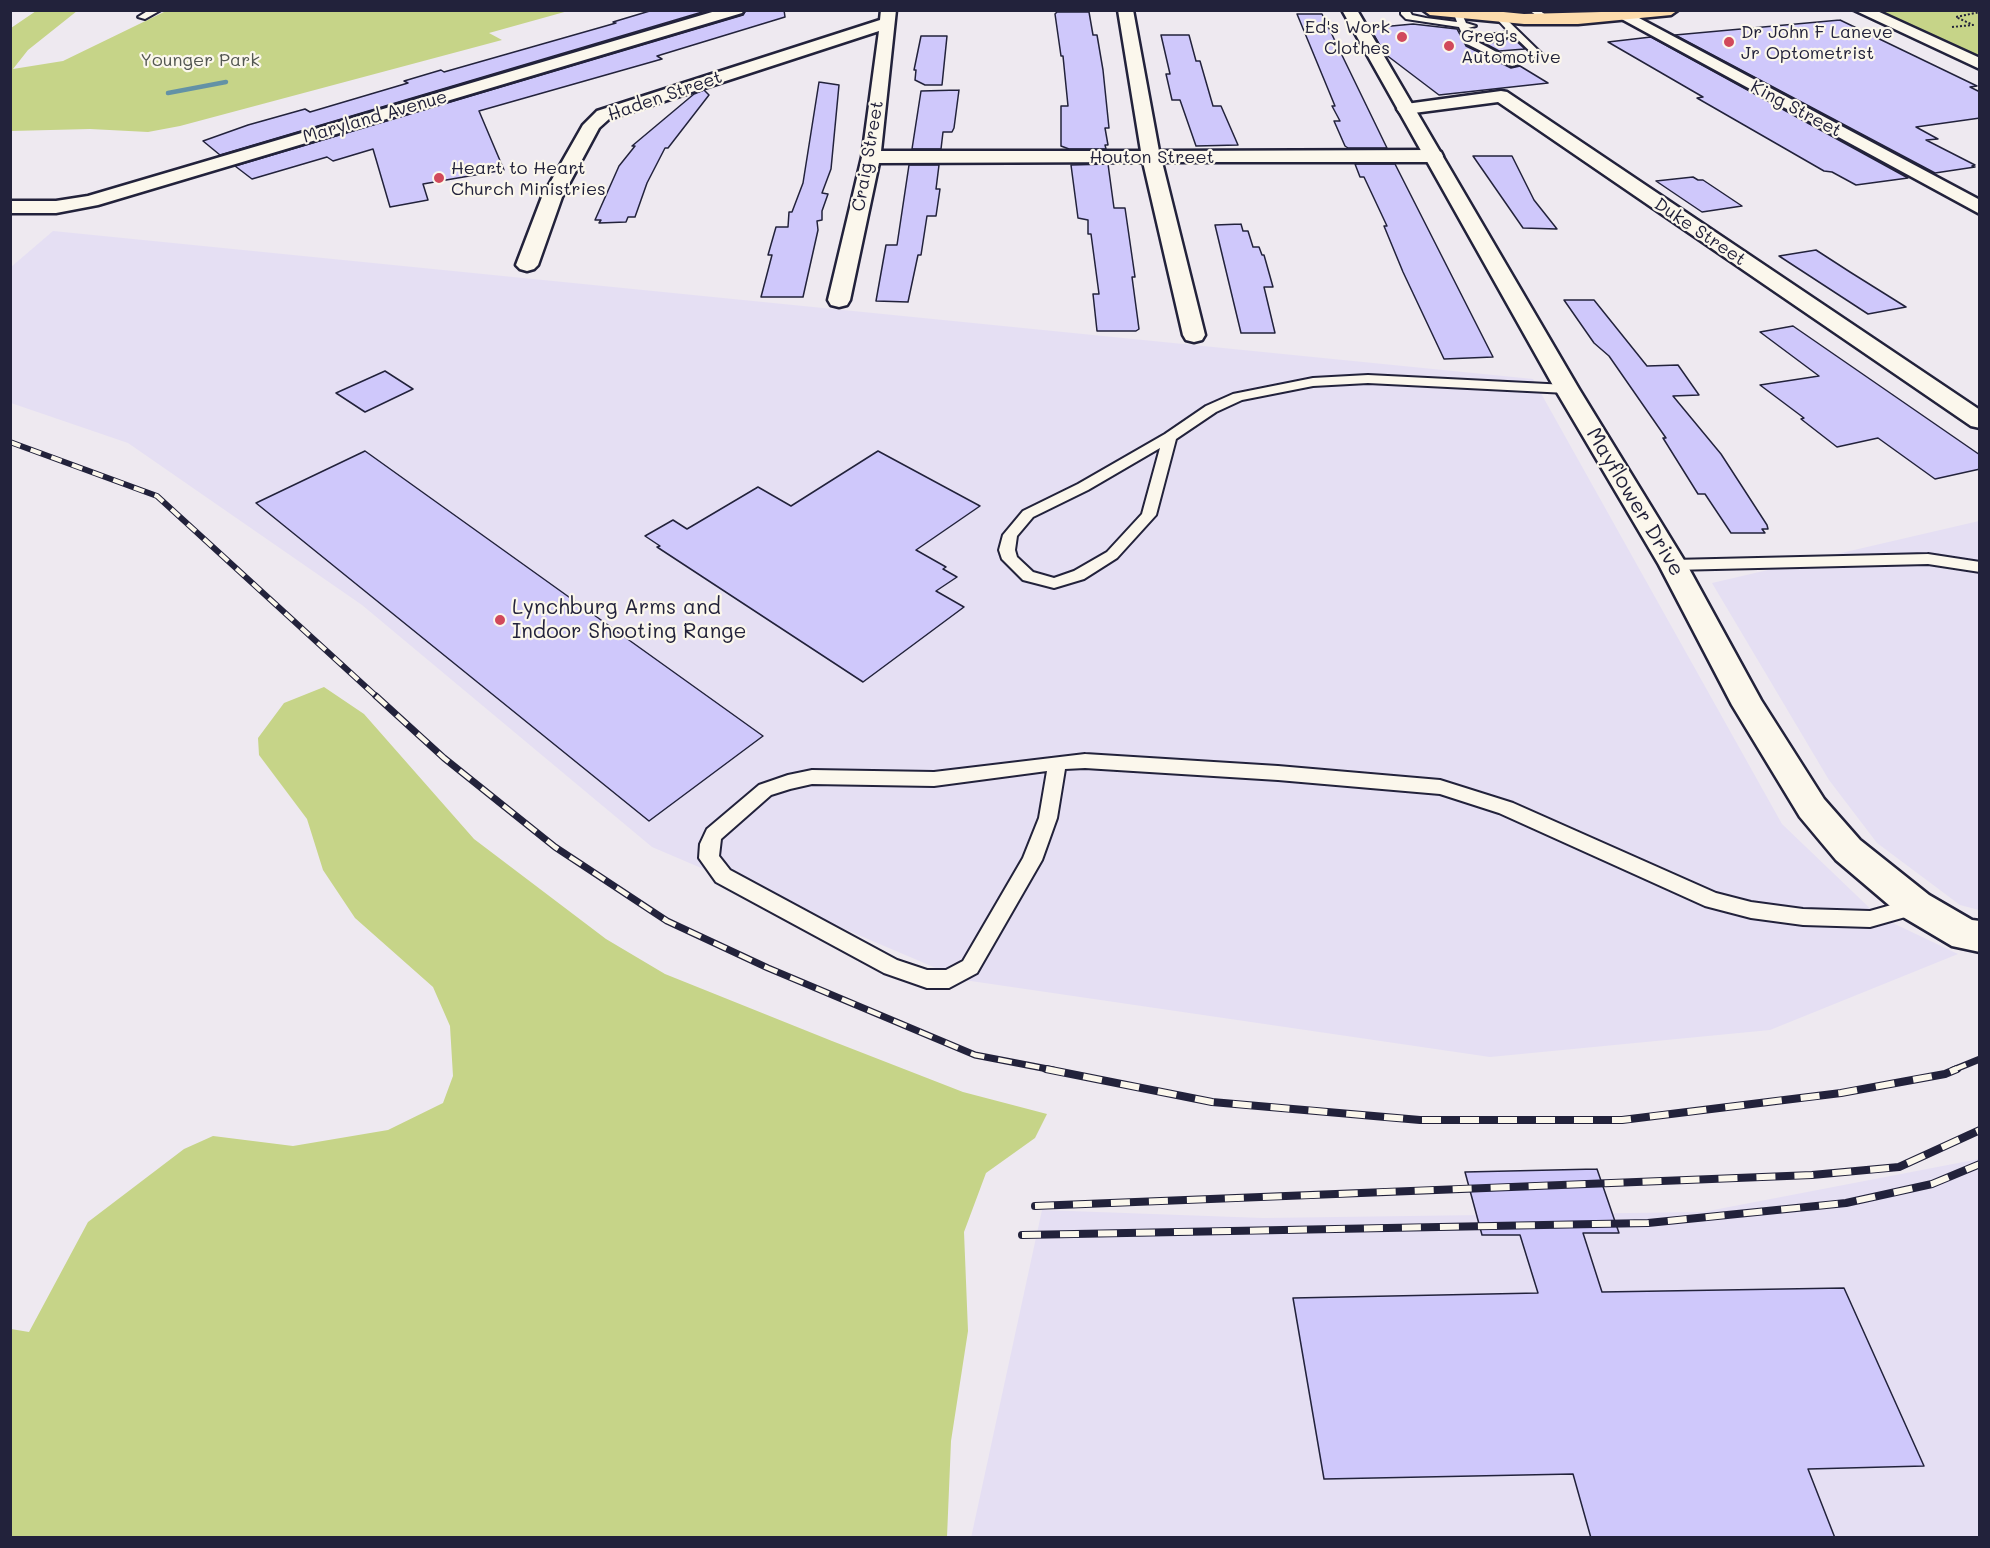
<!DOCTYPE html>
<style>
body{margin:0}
#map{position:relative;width:1990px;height:1548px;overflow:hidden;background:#eee9f0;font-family:Mali,sans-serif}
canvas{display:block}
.frame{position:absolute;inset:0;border:12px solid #22223b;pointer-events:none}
</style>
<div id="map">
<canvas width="1990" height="1548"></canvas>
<div class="frame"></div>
</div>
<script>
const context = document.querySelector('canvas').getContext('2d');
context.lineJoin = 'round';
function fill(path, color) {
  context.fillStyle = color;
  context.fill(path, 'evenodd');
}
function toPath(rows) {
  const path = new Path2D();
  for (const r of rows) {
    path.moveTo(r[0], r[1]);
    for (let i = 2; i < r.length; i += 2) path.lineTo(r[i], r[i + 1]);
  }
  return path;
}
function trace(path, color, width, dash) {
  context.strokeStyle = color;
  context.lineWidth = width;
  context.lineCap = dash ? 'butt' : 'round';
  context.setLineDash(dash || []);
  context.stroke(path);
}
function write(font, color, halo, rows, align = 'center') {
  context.font = font + ' Mali,sans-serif';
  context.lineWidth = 4.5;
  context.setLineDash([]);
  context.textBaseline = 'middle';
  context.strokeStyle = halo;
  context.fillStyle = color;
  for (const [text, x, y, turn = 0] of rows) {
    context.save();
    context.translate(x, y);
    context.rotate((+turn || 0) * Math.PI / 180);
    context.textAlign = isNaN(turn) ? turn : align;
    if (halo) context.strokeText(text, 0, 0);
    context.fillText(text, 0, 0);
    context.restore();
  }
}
fill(toPath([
 [53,231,1533,379,1782,824,1878,916,1958,954,1770,1030,1490,1057,964,980,652,847,362,605,128,443,11,403,11,267],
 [1979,521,1979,910,1960,905,1877,843,1829,780,1712,583],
 [1979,1159,1979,1537,971,1538,1042,1210,1263,1218,1703,1212]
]), '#e5dff3');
fill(toPath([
 [36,11,77,11,28,50,13,69,63,61,166,11,568,11,489,33,502,40,180,126,148,132,90,129,11,131,11,28],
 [1878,11,1979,11,1979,56],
 [324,687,364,714,474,839,606,939,665,974,832,1041,963,1092,1047,1114,1035,1138,986,1173,964,1232,968,1331,951,1441,947,1537,11,1537,11,1329,29,1332,88,1222,184,1149,213,1136,293,1146,388,1130,443,1103,453,1076,450,1026,433,987,355,918,323,870,307,819,259,755,258,738,284,703]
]), '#c6d488');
trace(toPath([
 [168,93,226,82]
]), '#6392a6', 4.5);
const building = toPath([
 [653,10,709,10,220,155,203,141,248,125,305,109,310,112,408,83,404,81,441,70,444,72,616,23,613,22,653,10],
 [746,10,784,10,785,17,657,56,662,59,479,111,504,170,423,184,428,200,390,207,373,149,333,161,327,157,252,179,235,166,743,15,746,10],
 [1057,12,1089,12,1093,35,1097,35,1103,70,1109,128,1105,128,1108,145,1105,145,1106,149,1069,149,1061,146,1061,106,1068,106,1063,56,1061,56,1055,14,1057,12],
 [1297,14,1322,14,1387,148,1348,148,1345,146,1334,121,1340,121,1332,106,1335,106,1297,14],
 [1840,20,1977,86,1970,87,1980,92,1980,118,1916,127,1938,139,1926,140,1975,165,1972,166,1975,167,1935,173,1675,35,1840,20],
 [1413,24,1457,29,1466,46,1511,68,1520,66,1548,83,1439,95,1385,54,1370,28,1413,24],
 [1161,35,1189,35,1196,61,1200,61,1213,106,1221,106,1238,145,1196,146,1180,100,1172,100,1166,74,1170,74,1161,35],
 [921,36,947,36,942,85,925,85,915,80,916,70,914,70,921,36],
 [1651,37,1908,178,1856,185,1832,172,1824,171,1697,98,1703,97,1608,42,1651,37],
 [1513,38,1525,49,1499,51,1486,44,1513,38],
 [819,82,839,85,831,169,822,193,828,194,822,211,822,220,817,221,818,230,803,297,761,297,772,255,768,255,776,227,788,227,789,212,792,212,803,183,819,82],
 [704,90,709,95,668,148,665,148,647,183,635,217,628,217,626,222,599,223,601,220,595,220,619,166,635,146,632,146,694,94,704,90],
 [959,90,954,128,952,132,943,132,941,149,912,149,921,91,959,90],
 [1473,156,1512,156,1534,200,1557,229,1523,228,1473,156],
 [1108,164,1114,208,1125,208,1135,277,1132,277,1139,329,1136,331,1097,331,1093,294,1099,294,1091,234,1088,234,1088,220,1078,218,1071,165,1108,164],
 [1355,164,1395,164,1493,357,1444,359,1403,272,1384,226,1387,226,1364,177,1360,177,1355,164],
 [909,165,939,165,936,189,940,189,936,216,927,216,921,255,918,255,908,302,876,301,886,245,897,245,909,165],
 [1693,177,1698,180,1703,180,1742,206,1702,212,1656,181,1693,177],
 [1241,224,1243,231,1248,231,1253,247,1259,247,1262,255,1264,255,1273,287,1264,287,1275,333,1241,333,1215,225,1241,224],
 [1816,250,1850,272,1906,307,1868,314,1779,256,1816,250],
 [1564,300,1594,300,1647,366,1678,365,1699,395,1673,396,1721,454,1767,525,1768,529,1762,529,1765,533,1731,533,1705,494,1698,494,1663,438,1666,438,1609,356,1594,343,1564,300],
 [1793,326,1980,455,1980,469,1935,479,1878,438,1837,447,1801,419,1804,418,1760,385,1819,376,1760,332,1793,326],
 [385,371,413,389,365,412,336,393,385,371],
 [365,451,763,736,649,821,256,503,365,451],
 [878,451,980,506,916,550,946,567,943,569,957,577,936,591,964,607,863,682,657,547,660,546,645,536,673,520,687,529,758,487,791,506,878,451],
 [1597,1169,1619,1233,1583,1233,1602,1292,1844,1288,1924,1466,1808,1469,1835,1538,1591,1538,1573,1474,1324,1479,1293,1298,1538,1293,1520,1235,1482,1235,1465,1172,1597,1169]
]);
fill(building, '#cfc8fb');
trace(building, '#22223b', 1.5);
const service = toPath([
 [149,10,161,10,145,19,138,17,149,10],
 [1401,10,1409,10,1412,15,1426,18,1457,22,1454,14,1461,12,1466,23,1476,26,1468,28,1471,35,1482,36,1509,32,1496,18,1503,16,1544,56,1537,58,1514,36,1482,42,1474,40,1519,64,1512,66,1467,44,1459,27,1406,19,1401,14,1401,10],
 [1529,10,1539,10,1551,19,1544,21,1529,10],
 [1368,375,1567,385,1574,389,1567,393,1368,383,1313,386,1242,400,1216,412,1176,439,1156,515,1117,558,1084,579,1054,588,1023,580,1002,559,999,550,1003,535,1023,511,1078,484,1165,434,1206,406,1233,394,1313,378,1368,375],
 [1160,448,1142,514,1107,552,1074,571,1054,578,1033,572,1017,557,1015,550,1017,536,1033,517,1088,490,1160,448],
 [1928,554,1980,562,1980,572,1928,564,1673,570,1665,565,1673,560,1928,554],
 [1085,754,1278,766,1440,780,1513,803,1716,893,1751,902,1803,909,1870,911,1916,898,1923,900,1926,906,1923,912,1870,927,1803,925,1751,918,1705,906,1499,813,1440,794,1278,780,1085,768,1065,769,1057,818,1042,860,977,973,949,988,927,988,884,973,716,882,699,858,700,844,707,829,759,785,788,775,812,770,934,772,1085,754],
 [1047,771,1039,818,1023,858,963,961,946,970,927,970,897,960,730,870,719,856,721,839,771,795,790,789,812,784,934,786,1047,771]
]);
const minor = toPath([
 [719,10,744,10,742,13,98,205,56,213,10,213,10,201,56,201,88,196,719,10],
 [881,10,896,10,881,151,1141,151,1118,10,1133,10,1159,151,1434,150,1441,152,1443,156,1441,160,1434,162,1162,162,1205,335,1202,340,1194,342,1186,340,1183,335,1143,162,879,163,850,300,847,305,839,307,831,305,828,300,862,157,879,31,609,119,599,128,562,197,538,265,534,269,527,271,520,269,516,265,542,197,583,125,597,111,880,20,881,10],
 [1605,10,1624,10,1980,200,1980,214,1605,10],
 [1854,10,1875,10,1980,58,1980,69,1854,10],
 [1501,91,1507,92,1980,410,1980,428,1971,426,1498,102,1406,114,1400,113,1397,109,1400,105,1406,104,1501,91]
]);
const tertiary = toPath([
 [1342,10,1357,10,1579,389,1687,565,1761,700,1824,799,1860,840,1929,895,1972,920,1980,921,1980,952,1952,946,1903,917,1836,860,1800,817,1732,705,1659,565,1555,389,1342,10]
]);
const primary = toPath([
 [1423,10,1483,10,1524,14,1678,10,1671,15,1578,24,1524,24,1430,15,1423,10]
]);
trace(service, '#22223b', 4);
trace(minor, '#22223b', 5);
trace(tertiary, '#22223b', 5);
trace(primary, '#22223b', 5);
trace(toPath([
 [1952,27,1973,25,1956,17,1980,12]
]), '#22223b', 2, [2, 2]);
fill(service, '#fbf7ec');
fill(minor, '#fbf7ec');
fill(tertiary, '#fbf7ec');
fill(primary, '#fddcac');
const railFar2 = toPath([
 [10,442,157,496,377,697]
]);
const railFar1 = toPath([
 [376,696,444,758,555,847,667,921,768,968,975,1055,1053,1070],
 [1953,1070,1980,1059]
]);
const rail = toPath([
 [1046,1069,1212,1102,1420,1120,1622,1120,1841,1093,1945,1074,1957,1069],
 [1035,1206,1812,1175,1899,1167,1980,1130],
 [1022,1235,1648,1223,1846,1203,1932,1184,1980,1164]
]);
trace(railFar2, '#22223b', 6);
trace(railFar1, '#22223b', 7);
trace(rail, '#22223b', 8);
trace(railFar2, '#fbf7ec', 4, [11]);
trace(railFar1, '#fbf7ec', 4.5, [14]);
trace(rail, '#fbf7ec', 6, [19]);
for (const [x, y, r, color] of [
 [1402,37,6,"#d1495b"],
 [1729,42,6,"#d1495b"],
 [1449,46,6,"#d1495b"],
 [439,178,6,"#d1495b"],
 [500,620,6,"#d1495b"]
]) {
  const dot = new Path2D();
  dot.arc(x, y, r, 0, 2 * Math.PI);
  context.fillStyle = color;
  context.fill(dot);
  trace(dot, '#fbf7ec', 2);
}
write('18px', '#22223b', '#fbf7ec', [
 ["Ed's Work",1390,27,"right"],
 ["Clothes",1390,48,"right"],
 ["Dr John F Laneve",1741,32],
 ["Jr Optometrist",1741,53],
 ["Greg's",1461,36],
 ["Automotive",1461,57],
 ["Heart to Heart",451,168],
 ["Church Ministries",451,189]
], 'left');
write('18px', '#535752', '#fbf7ec', [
 ["Younger Park",200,60]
]);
write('18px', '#22223b', '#fbf7ec', [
 ["Haden Street",665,96,-19],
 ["King Street",1796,109,28],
 ["Maryland Avenue",375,117,-16],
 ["Craig Street",868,156,-80],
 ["Houton Street",1152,157],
 ["Duke Street",1700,232,34]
]);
write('21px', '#22223b', '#fbf7ec', [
 ["Mayflower Drive",1635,502,59]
]);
write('21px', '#22223b', '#fbf7ec', [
 ["Lynchburg Arms and",512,608],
 ["Indoor Shooting Range",512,632]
], 'left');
</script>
